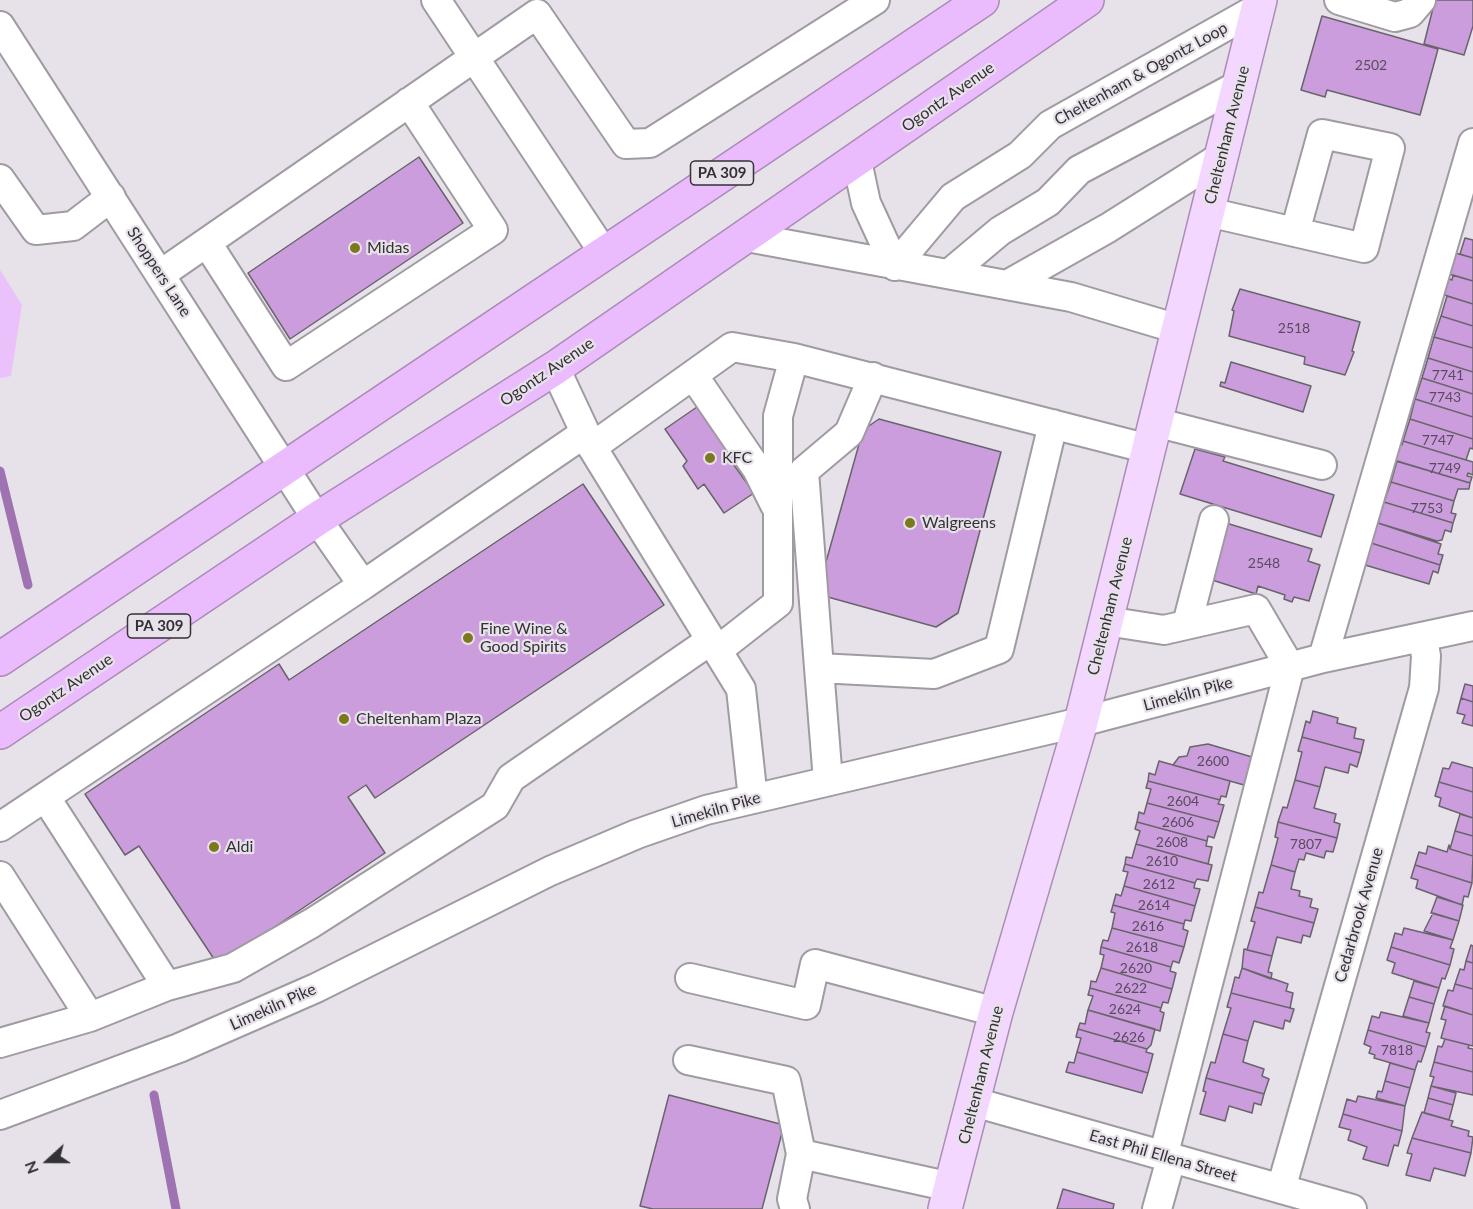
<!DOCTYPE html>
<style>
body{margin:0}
#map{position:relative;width:1473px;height:1209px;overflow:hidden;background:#e7e1ea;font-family:Lato,sans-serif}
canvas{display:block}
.north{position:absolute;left:18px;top:1131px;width:60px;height:60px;-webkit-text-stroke:4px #e7e1ea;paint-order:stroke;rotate:249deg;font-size:16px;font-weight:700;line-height:24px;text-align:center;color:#343135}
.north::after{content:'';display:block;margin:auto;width:21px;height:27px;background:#343135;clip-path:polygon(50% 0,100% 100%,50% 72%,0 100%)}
</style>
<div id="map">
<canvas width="1473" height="1209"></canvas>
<div class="north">N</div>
</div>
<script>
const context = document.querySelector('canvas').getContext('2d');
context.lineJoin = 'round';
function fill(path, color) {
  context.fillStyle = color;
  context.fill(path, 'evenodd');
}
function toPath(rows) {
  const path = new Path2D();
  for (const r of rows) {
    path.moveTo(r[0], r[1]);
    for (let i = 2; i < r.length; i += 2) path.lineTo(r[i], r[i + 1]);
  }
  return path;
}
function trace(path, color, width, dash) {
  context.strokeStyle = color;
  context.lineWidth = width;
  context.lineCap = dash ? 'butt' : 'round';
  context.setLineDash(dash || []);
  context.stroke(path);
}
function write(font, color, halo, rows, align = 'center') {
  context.font = font + ' Lato,sans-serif';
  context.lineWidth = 4.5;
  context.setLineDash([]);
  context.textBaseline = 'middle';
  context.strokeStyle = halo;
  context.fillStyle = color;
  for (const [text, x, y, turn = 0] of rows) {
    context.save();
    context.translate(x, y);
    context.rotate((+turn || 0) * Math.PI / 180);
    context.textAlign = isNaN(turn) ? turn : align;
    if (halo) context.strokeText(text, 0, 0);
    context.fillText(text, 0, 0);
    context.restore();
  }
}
fill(toPath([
 [0,270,22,305,11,376,0,378]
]), '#eac1fa');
trace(toPath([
 [0,471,28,585],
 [154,1095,176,1209]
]), '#9f73b1', 9);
const building = toPath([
 [1435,0,1473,0,1473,26,1464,55,1424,44,1435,0],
 [1322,16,1438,49,1420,115,1327,90,1325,97,1301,90,1322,16],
 [419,157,463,223,290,339,248,273,419,157],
 [1465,238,1473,240,1473,258,1460,254,1465,238],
 [1445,250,1473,258,1473,281,1438,271,1445,250],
 [1437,275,1452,280,1453,275,1473,281,1473,304,1432,291,1437,275],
 [1240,289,1360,322,1352,351,1354,352,1345,375,1304,364,1305,357,1229,336,1234,311,1232,310,1240,289],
 [1447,296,1473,304,1473,326,1441,316,1447,296],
 [1441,316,1473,326,1473,348,1434,337,1441,316],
 [1434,337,1473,348,1473,372,1428,358,1434,337],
 [1428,358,1473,372,1473,394,1422,378,1428,358],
 [1231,362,1311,386,1303,412,1220,386,1221,382,1225,383,1231,362],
 [1422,378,1473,394,1473,417,1415,399,1422,378],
 [1415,399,1473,417,1473,439,1410,419,1415,399],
 [697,407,713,431,720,426,739,455,731,461,754,493,724,513,704,484,698,489,683,466,687,461,665,429,697,407],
 [879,419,1001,452,958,613,936,627,817,594,863,430,879,419],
 [1410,419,1473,439,1473,449,1470,448,1466,460,1403,441,1410,419],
 [1403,441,1473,462,1473,475,1468,473,1467,476,1472,477,1470,483,1389,459,1394,442,1402,445,1403,441],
 [1195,449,1225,457,1223,461,1334,495,1321,537,1180,494,1195,449],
 [1397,461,1470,483,1469,489,1458,489,1454,501,1391,482,1397,461],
 [1391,482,1454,501,1451,513,1456,514,1453,523,1384,502,1391,482],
 [583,484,664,605,375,798,366,785,348,797,385,853,218,965,139,846,125,855,85,794,279,664,289,680,583,484],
 [1384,502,1453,523,1451,532,1445,530,1442,540,1437,541,1378,523,1384,502],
 [1226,523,1312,549,1308,561,1320,565,1309,601,1294,597,1292,602,1284,599,1285,595,1258,586,1256,594,1209,579,1226,523],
 [1378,523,1441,544,1438,554,1443,555,1440,565,1371,543,1378,523],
 [1371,543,1440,565,1438,573,1433,571,1429,584,1365,565,1371,543],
 [1465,684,1473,686,1473,702,1461,698,1465,684],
 [1461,698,1473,702,1473,726,1462,723,1465,715,1457,713,1461,698],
 [1313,711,1338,718,1337,723,1356,728,1354,738,1364,740,1361,753,1302,737,1306,721,1310,723,1313,711],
 [1302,737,1361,753,1357,767,1350,764,1348,773,1325,767,1320,787,1295,780,1302,752,1298,751,1302,737],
 [1208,744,1252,757,1244,785,1173,765,1179,757,1187,756,1190,747,1208,744],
 [1159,761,1230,781,1226,797,1221,796,1220,800,1148,781,1149,773,1155,775,1159,761],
 [1452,762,1473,768,1473,792,1439,782,1443,768,1449,769,1452,762],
 [1295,780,1320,787,1314,808,1336,814,1334,822,1340,824,1337,838,1278,822,1283,807,1287,808,1295,780],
 [1148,781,1220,800,1218,804,1224,805,1219,822,1147,803,1151,789,1146,788,1148,781],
 [1439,782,1473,792,1473,818,1439,806,1441,798,1435,796,1439,782],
 [1147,803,1219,822,1214,838,1208,836,1207,841,1137,822,1139,812,1144,814,1147,803],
 [1460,814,1473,818,1473,836,1455,831,1460,814],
 [1137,822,1207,841,1206,846,1212,847,1208,864,1136,844,1140,831,1135,829,1137,822],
 [1278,822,1337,838,1333,852,1326,851,1324,858,1306,853,1304,860,1299,859,1295,872,1271,865,1278,838,1275,837,1278,822],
 [1455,831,1473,836,1473,856,1450,849,1455,831],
 [1136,844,1212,865,1208,881,1197,879,1195,883,1125,864,1126,857,1132,858,1136,844],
 [1449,845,1450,849,1473,856,1472,883,1415,865,1419,852,1426,854,1428,846,1447,852,1449,845],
 [1125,864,1195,883,1194,888,1200,889,1195,906,1124,886,1128,872,1123,871,1125,864],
 [1271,865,1295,872,1291,889,1300,891,1299,896,1312,899,1310,907,1318,909,1314,923,1255,907,1259,892,1263,893,1271,865],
 [1415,865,1472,883,1468,897,1464,896,1462,905,1416,888,1418,880,1411,878,1415,865],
 [1124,886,1195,906,1191,921,1185,920,1184,924,1113,905,1116,894,1121,896,1124,886],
 [1437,897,1463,905,1459,921,1431,913,1437,897],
 [1113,905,1184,924,1183,929,1188,931,1184,947,1112,928,1115,913,1111,912,1113,905],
 [1255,907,1314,923,1310,937,1303,935,1301,943,1277,937,1272,956,1247,950,1255,922,1251,921,1255,907],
 [1433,913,1459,921,1453,940,1424,931,1433,913],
 [1112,928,1184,947,1179,963,1173,961,1171,967,1101,947,1103,940,1108,941,1112,928],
 [1404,928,1453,940,1450,948,1454,949,1450,965,1391,947,1395,933,1402,935,1404,928],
 [1471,945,1473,946,1473,963,1466,961,1471,945],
 [1101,947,1171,967,1170,971,1176,973,1172,989,1101,968,1104,955,1100,954,1101,947],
 [1391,947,1450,965,1445,979,1442,978,1439,988,1392,973,1395,963,1387,960,1391,947],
 [1244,949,1272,956,1268,972,1272,973,1271,979,1242,968,1244,949],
 [1466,961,1473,963,1473,989,1455,984,1460,969,1464,970,1466,961],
 [1101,968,1172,989,1168,1003,1163,1002,1161,1008,1090,988,1091,981,1096,982,1101,968],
 [1242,968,1288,984,1286,991,1293,993,1290,1008,1231,993,1235,977,1239,978,1242,968],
 [1414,981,1439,988,1434,1004,1409,997,1414,981],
 [1455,984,1473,989,1473,1015,1443,1006,1448,990,1453,991,1455,984],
 [1090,988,1161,1008,1160,1011,1164,1013,1160,1031,1088,1010,1093,996,1088,995,1090,988],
 [1231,993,1294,1009,1290,1022,1285,1020,1283,1029,1254,1021,1248,1041,1223,1034,1231,1008,1227,1007,1231,993],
 [1409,997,1434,1004,1429,1023,1403,1016,1409,997],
 [1445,1006,1473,1015,1473,1046,1441,1038,1446,1020,1441,1019,1445,1006],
 [1088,1010,1155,1029,1151,1045,1147,1049,1078,1029,1080,1023,1085,1024,1088,1010],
 [1381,1012,1429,1023,1426,1032,1430,1033,1426,1047,1368,1030,1372,1016,1379,1018,1381,1012],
 [1078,1029,1147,1049,1146,1052,1153,1054,1148,1073,1077,1052,1081,1038,1076,1037,1078,1029],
 [1368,1030,1426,1047,1421,1062,1418,1061,1415,1070,1374,1058,1375,1055,1369,1053,1371,1047,1364,1044,1368,1030],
 [1223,1034,1248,1041,1243,1062,1264,1069,1262,1076,1269,1079,1264,1094,1206,1078,1211,1062,1215,1063,1223,1034],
 [1445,1039,1469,1045,1468,1048,1473,1049,1473,1072,1434,1062,1438,1046,1442,1047,1445,1039],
 [1077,1052,1148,1073,1142,1093,1066,1072,1069,1062,1074,1063,1077,1052],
 [1434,1062,1473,1072,1473,1095,1431,1086,1434,1077,1430,1076,1434,1062],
 [1390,1063,1415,1070,1410,1088,1385,1081,1390,1063],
 [1206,1078,1264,1094,1261,1105,1254,1103,1252,1113,1229,1106,1225,1121,1200,1114,1206,1092,1203,1091,1206,1078],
 [1385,1081,1410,1088,1405,1106,1376,1098,1378,1091,1382,1092,1385,1081],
 [1431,1086,1456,1093,1453,1105,1428,1098,1431,1086],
 [669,1095,784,1125,762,1209,653,1209,640,1206,669,1095],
 [1358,1096,1405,1106,1402,1131,1343,1114,1347,1099,1356,1102,1358,1096],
 [1428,1098,1453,1105,1449,1120,1424,1113,1428,1098],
 [1422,1112,1453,1121,1451,1126,1469,1131,1468,1136,1473,1137,1471,1153,1412,1138,1422,1112],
 [1343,1114,1402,1131,1398,1146,1394,1145,1388,1166,1363,1159,1367,1147,1348,1140,1351,1130,1339,1127,1343,1114],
 [1412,1138,1471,1153,1465,1176,1434,1168,1430,1181,1406,1175,1412,1154,1407,1153,1412,1138],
 [1063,1189,1114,1204,1113,1209,1057,1209,1063,1189]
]);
fill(building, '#cb9ddd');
trace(building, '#69646c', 1.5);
const minor = toPath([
 [436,0,604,253],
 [1339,0,1395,17,1410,13,1421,0],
 [0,26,317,519,363,585,585,433],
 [857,161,866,203,895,266],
 [0,179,36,230,73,226,111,197],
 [1208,212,1364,248,1390,148,1322,134,1295,232],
 [747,237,1071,297,1178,329],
 [207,243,286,366,493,230,409,102],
 [895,266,953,197,1020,155,1050,125,1258,8],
 [950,273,1000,231,1048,202,1079,170,1239,85],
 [161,274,537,14,626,144,650,143,875,0],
 [1007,285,1108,228,1222,156],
 [555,368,592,447,741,689,753,799],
 [693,375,757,469,775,505],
 [1155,422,1322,465],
 [592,447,732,347,794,358,1149,449],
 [1106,621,1164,630,1256,609,1290,667,1163,1157],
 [1187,624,1214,520],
 [718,650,778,603,778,416,794,358],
 [1323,658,1473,143],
 [819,668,804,471,849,433,873,377],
 [828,781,819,668,934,674,999,649,1053,424],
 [0,827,363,585],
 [0,876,90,1017,167,986,46,798],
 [690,978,806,1005,815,964,996,1012],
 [167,986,233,968,312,923,495,806,511,778,711,640],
 [0,1043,90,1017],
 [688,1060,786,1081,801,1154,792,1199,795,1209],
 [974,1102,1352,1209],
 [0,1115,179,1048,316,988,550,871,637,834,706,810,1081,722,1323,658,1473,626],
 [801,1154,951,1187],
 [1281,1189,1424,688,1426,656,1423,639],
 [1157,1209,1171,1159]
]);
const major = toPath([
 [945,1209,996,1012,1081,722,1260,0]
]);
const highway = toPath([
 [0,659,982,0],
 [0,732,317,519,555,368,1087,0]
]);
trace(minor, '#a09aa3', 32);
trace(major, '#ab8bb7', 36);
trace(highway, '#ab8bb7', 36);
trace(minor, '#fff', 28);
trace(major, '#f3d7fe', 33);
trace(highway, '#ebbcfd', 33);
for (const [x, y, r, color] of [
 [355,248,6,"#7d781e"],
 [710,458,6,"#7d781e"],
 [910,523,6,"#7d781e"],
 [468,638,6,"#7d781e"],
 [344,719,6,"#7d781e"],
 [214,847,6,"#7d781e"]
]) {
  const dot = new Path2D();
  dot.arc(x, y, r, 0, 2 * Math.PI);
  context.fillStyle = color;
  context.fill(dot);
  trace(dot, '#e7e1ea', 2);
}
write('14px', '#5a4c5f', null, [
 ["2502",1371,65],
 ["2518",1294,328],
 ["7741",1448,375],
 ["7743",1445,397],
 ["7747",1438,440],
 ["7749",1445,468],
 ["7753",1427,508],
 ["2548",1264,563],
 ["2600",1213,761],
 ["2604",1183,801],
 ["2606",1178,822],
 ["2608",1172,842],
 ["7807",1306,844],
 ["2610",1162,861],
 ["2612",1159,884],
 ["2614",1154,905],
 ["2616",1148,926],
 ["2618",1142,947],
 ["2620",1136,968],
 ["2622",1131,988],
 ["2624",1125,1009],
 ["2626",1129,1037],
 ["7818",1397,1050]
]);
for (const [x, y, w] of [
 [722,173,63],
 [159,626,63]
]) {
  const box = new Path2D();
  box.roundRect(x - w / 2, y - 12, w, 24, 4.5);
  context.fillStyle = '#e7e1ea';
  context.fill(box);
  trace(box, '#343135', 1.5);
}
write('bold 15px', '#343135', null, [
 ["PA 309",722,173],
 ["PA 309",159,626]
]);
write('16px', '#343135', '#e7e1ea', [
 ["Cheltenham & Ogontz Loop",1141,74,-29],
 ["Ogontz Avenue",948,97,-35],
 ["Cheltenham Avenue",1227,135,-76],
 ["Shoppers Lane",159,272,57],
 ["Ogontz Avenue",547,372,-34],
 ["Cheltenham Avenue",1110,606,-76],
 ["Ogontz Avenue",66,688,-34],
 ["Limekiln Pike",1188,694,-15],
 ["Limekiln Pike",716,810,-16],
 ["Cedarbrook Avenue",1359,915,-74],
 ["Limekiln Pike",273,1007,-24],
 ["Cheltenham Avenue",981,1075,-76],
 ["East Phil Ellena Street",1163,1156,16]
]);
write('16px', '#343135', '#e7e1ea', [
 ["Midas",367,248],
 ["KFC",722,458],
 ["Walgreens",922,523],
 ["Fine Wine &",480,629],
 ["Good Spirits",480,647],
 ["Cheltenham Plaza",356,719],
 ["Aldi",226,847]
], 'left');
</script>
